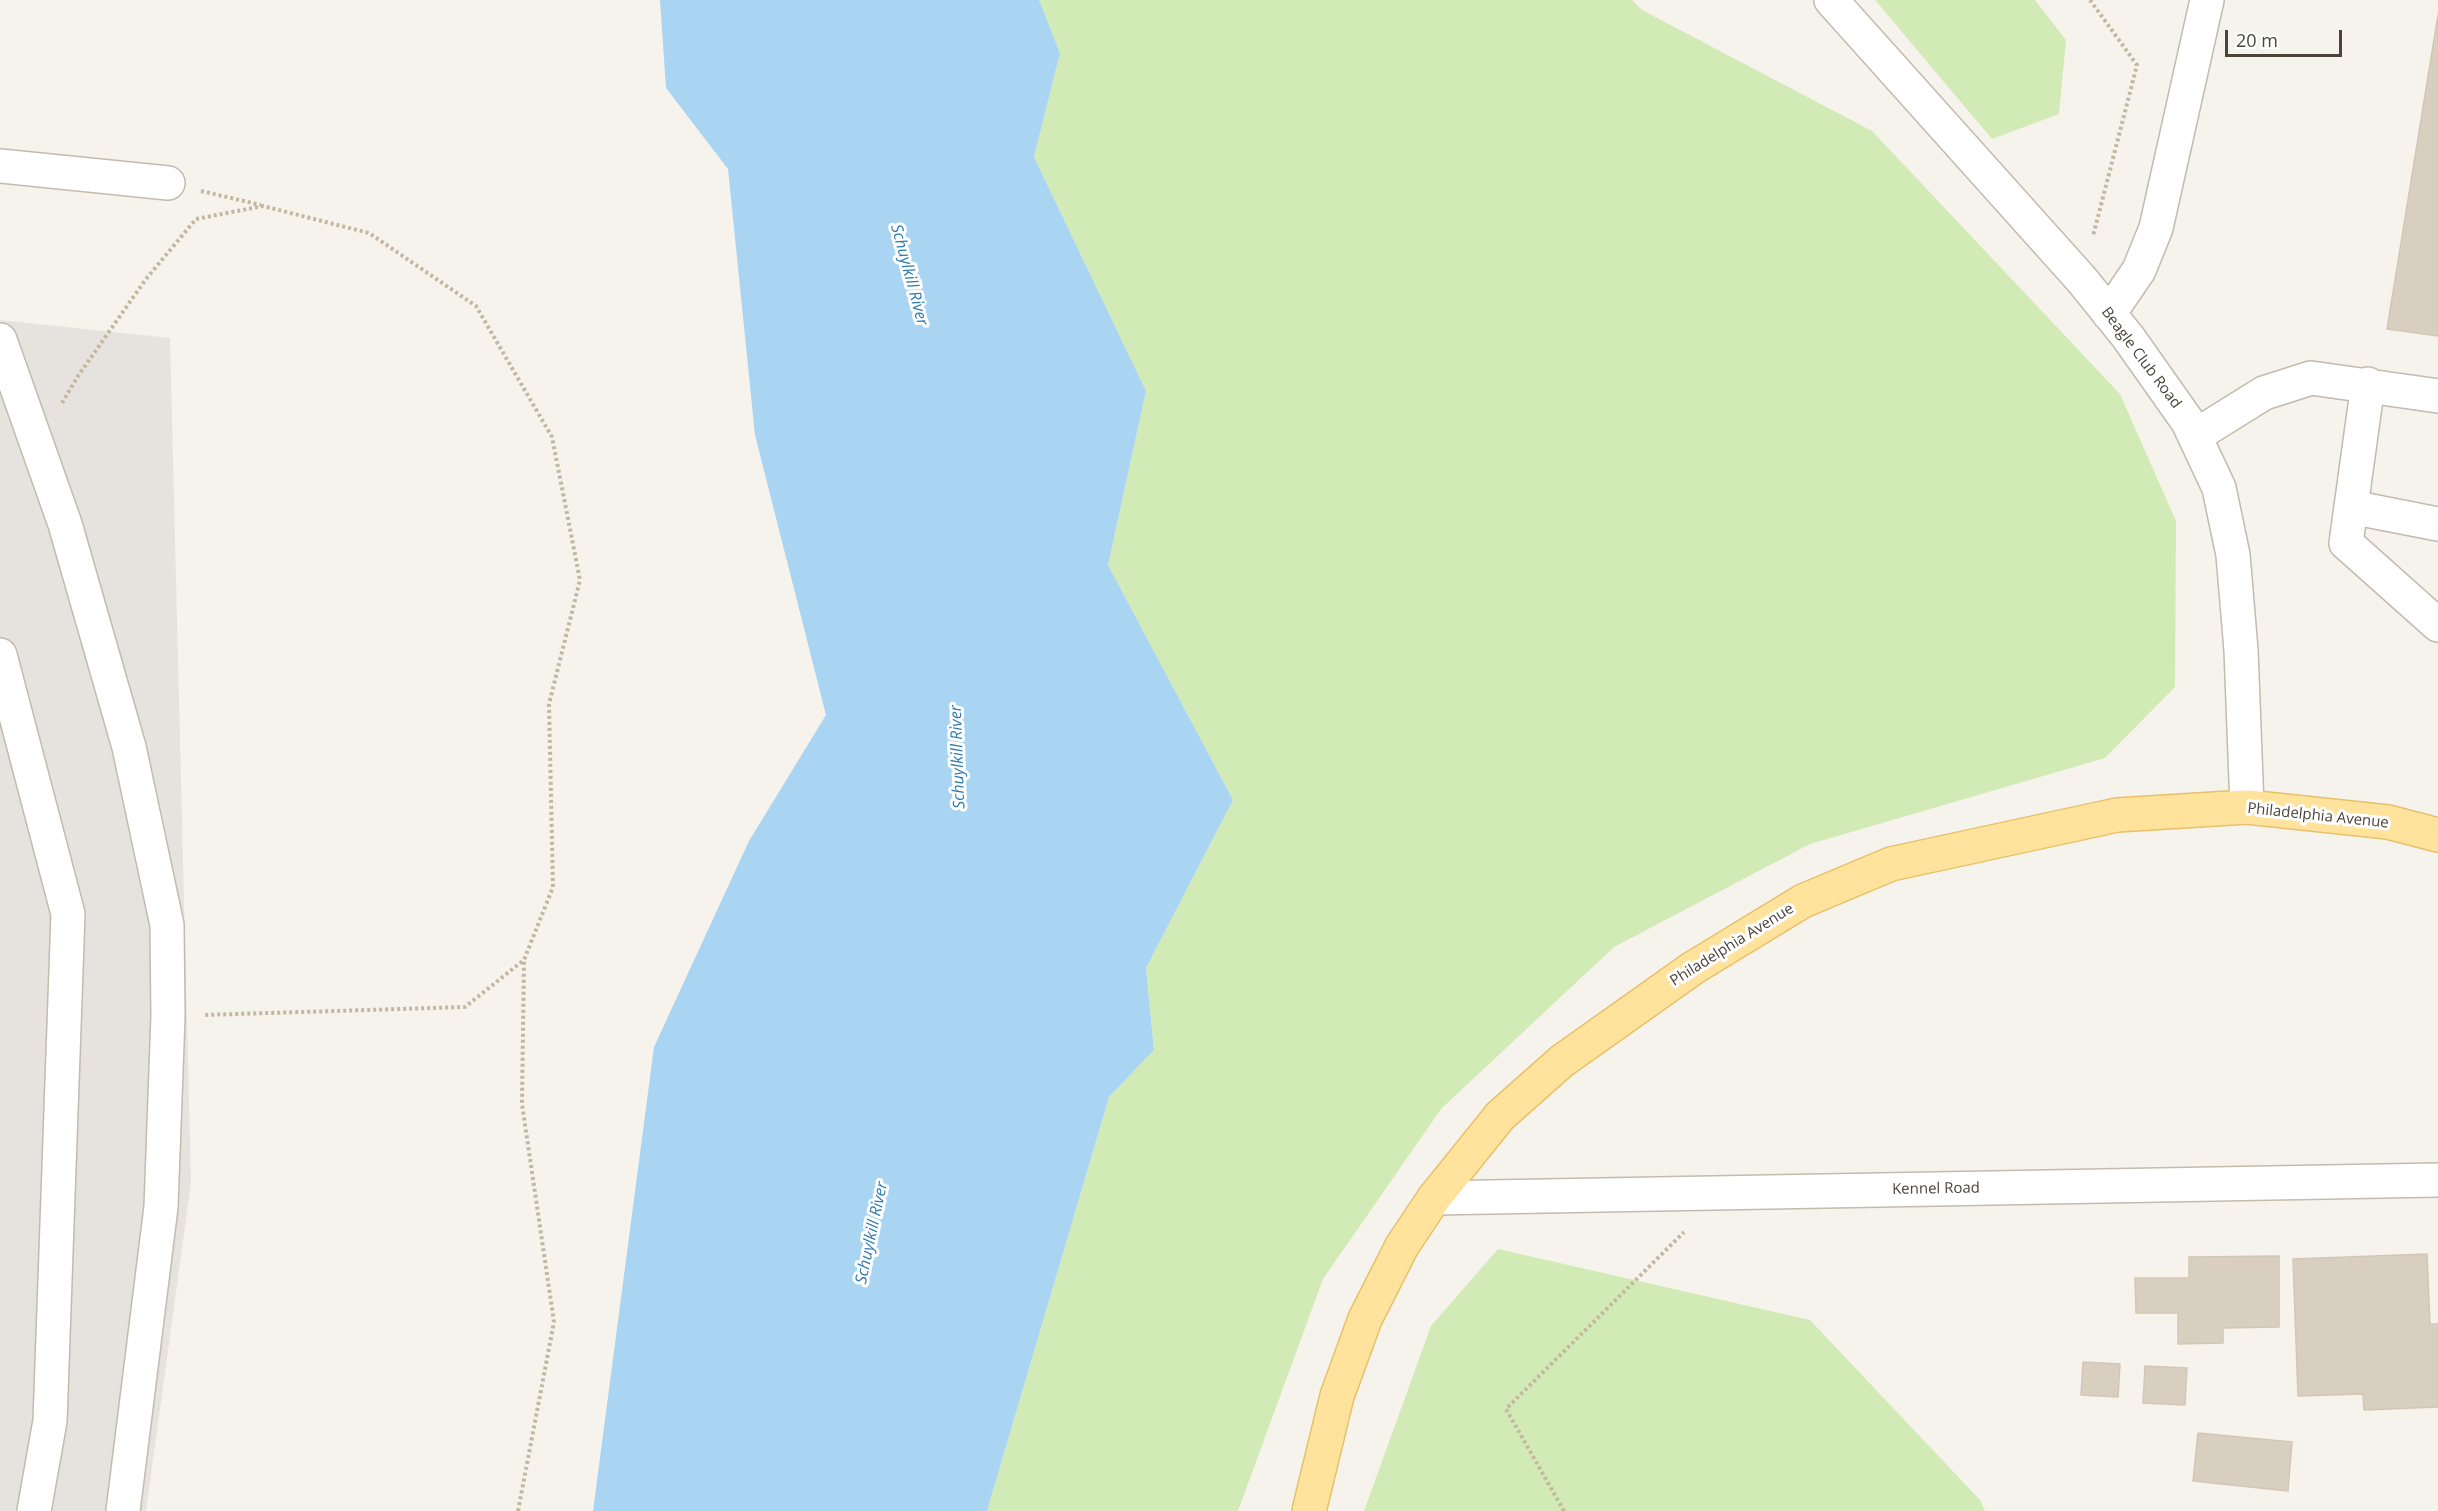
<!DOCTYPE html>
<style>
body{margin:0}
#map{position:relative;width:2438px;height:1511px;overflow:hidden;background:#f6f3ec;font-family:"Open Sans",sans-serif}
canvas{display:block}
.scale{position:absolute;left:2225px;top:30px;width:117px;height:27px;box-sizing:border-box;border:3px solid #4b4439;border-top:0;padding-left:8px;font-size:18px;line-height:21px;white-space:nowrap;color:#4b4439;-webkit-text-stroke:4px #fff;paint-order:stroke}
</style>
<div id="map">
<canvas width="2438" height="1511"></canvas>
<div class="scale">20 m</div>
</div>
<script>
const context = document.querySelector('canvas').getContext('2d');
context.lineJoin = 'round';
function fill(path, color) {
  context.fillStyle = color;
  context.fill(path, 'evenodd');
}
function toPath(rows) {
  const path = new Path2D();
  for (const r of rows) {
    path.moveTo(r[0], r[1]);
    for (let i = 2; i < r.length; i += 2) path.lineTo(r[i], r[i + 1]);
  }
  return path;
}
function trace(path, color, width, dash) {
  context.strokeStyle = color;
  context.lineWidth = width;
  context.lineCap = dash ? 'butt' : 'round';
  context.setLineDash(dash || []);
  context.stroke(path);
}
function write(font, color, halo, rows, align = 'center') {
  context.font = font + ' "Open Sans",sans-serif';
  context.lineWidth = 6;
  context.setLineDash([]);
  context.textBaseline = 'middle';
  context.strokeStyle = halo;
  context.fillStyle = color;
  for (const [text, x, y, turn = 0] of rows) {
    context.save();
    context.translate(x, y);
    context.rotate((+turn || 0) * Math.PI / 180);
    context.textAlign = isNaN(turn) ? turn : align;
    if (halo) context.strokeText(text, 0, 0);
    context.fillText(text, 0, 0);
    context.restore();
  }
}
fill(toPath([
 [0,320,170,338,191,1183,146,1511,0,1511]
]), '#e6e2dd');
fill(toPath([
 [1039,0,1632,0,1642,10,1872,131,2120,394,2176,521,2175,687,2105,758,1810,844,1614,947,1441,1109,1323,1279,1238,1511,987,1511,1109,1097,1154,1050,1146,968,1233,800,1108,565,1146,391,1034,157,1060,53],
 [1875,0,2035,0,2066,40,2059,114,1992,139],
 [1498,1249,1810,1320,1980,1500,1985,1511,1364,1511,1431,1326]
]), '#d2eab5');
fill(toPath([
 [660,0,1039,0,1060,53,1034,157,1146,391,1108,565,1233,800,1146,968,1154,1050,1109,1097,987,1511,593,1511,654,1047,749,841,826,715,755,435,728,169,666,88]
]), '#a9d4f2');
const building = toPath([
 [2438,15,2438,336,2387,329,2438,15],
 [2427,1254,2430,1324,2438,1324,2438,1407,2364,1410,2363,1394,2298,1396,2293,1259,2427,1254],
 [2279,1256,2279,1327,2223,1328,2223,1343,2178,1344,2178,1313,2136,1313,2135,1278,2189,1278,2189,1257,2279,1256],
 [2083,1362,2120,1364,2118,1397,2081,1395,2083,1362],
 [2145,1366,2187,1368,2185,1405,2143,1403,2145,1366],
 [2198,1433,2292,1442,2288,1491,2193,1481,2198,1433]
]);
fill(building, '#d8cfc1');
trace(building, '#d3c7b4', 1.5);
const minor = toPath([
 [1831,0,2082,280,2128,337,2188,422,2219,488,2233,555,2241,650,2247,807],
 [0,166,168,183],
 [2109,314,2139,270,2156,228,2207,0],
 [0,340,65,524,129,747,167,925,168,1016,161,1207,123,1511],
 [2368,384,2346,543,2438,625],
 [2195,436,2264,393,2311,378,2438,396],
 [2351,507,2438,524],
 [0,655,68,914,50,1421,34,1511],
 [1434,1198,2438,1180]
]);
const major = toPath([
 [1309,1511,1337,1396,1365,1319,1402,1246,1434,1198,1500,1116,1562,1061,1693,968,1803,901,1891,864,2117,815,2247,807,2388,822,2438,835]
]);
trace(minor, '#c2bbae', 36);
trace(major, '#e6c16a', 36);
trace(toPath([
 [2090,0,2137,65,2093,236],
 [201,191,261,205],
 [62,403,78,376,146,279,196,219,263,206,369,233,476,306,552,437,580,580,549,704,553,887,524,960,465,1007,204,1015],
 [518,1511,554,1322,522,1104,524,960],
 [1564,1511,1506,1409,1684,1232]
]), '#c4b79f', 4, [3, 3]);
trace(minor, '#fff', 33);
trace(major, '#ffe39c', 33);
write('15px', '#4b4439', '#fff', [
 ["Beagle Club Road",2141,358,53],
 ["Philadelphia Avenue",2318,816,6],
 ["Philadelphia Avenue",1732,945,-32],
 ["Kennel Road",1936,1189,-1]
]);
write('italic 16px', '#2e7ab2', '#fff', [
 ["Schuylkill River",909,275,75],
 ["Schuylkill River",958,757,-92],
 ["Schuylkill River",872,1233,-78]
]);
</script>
